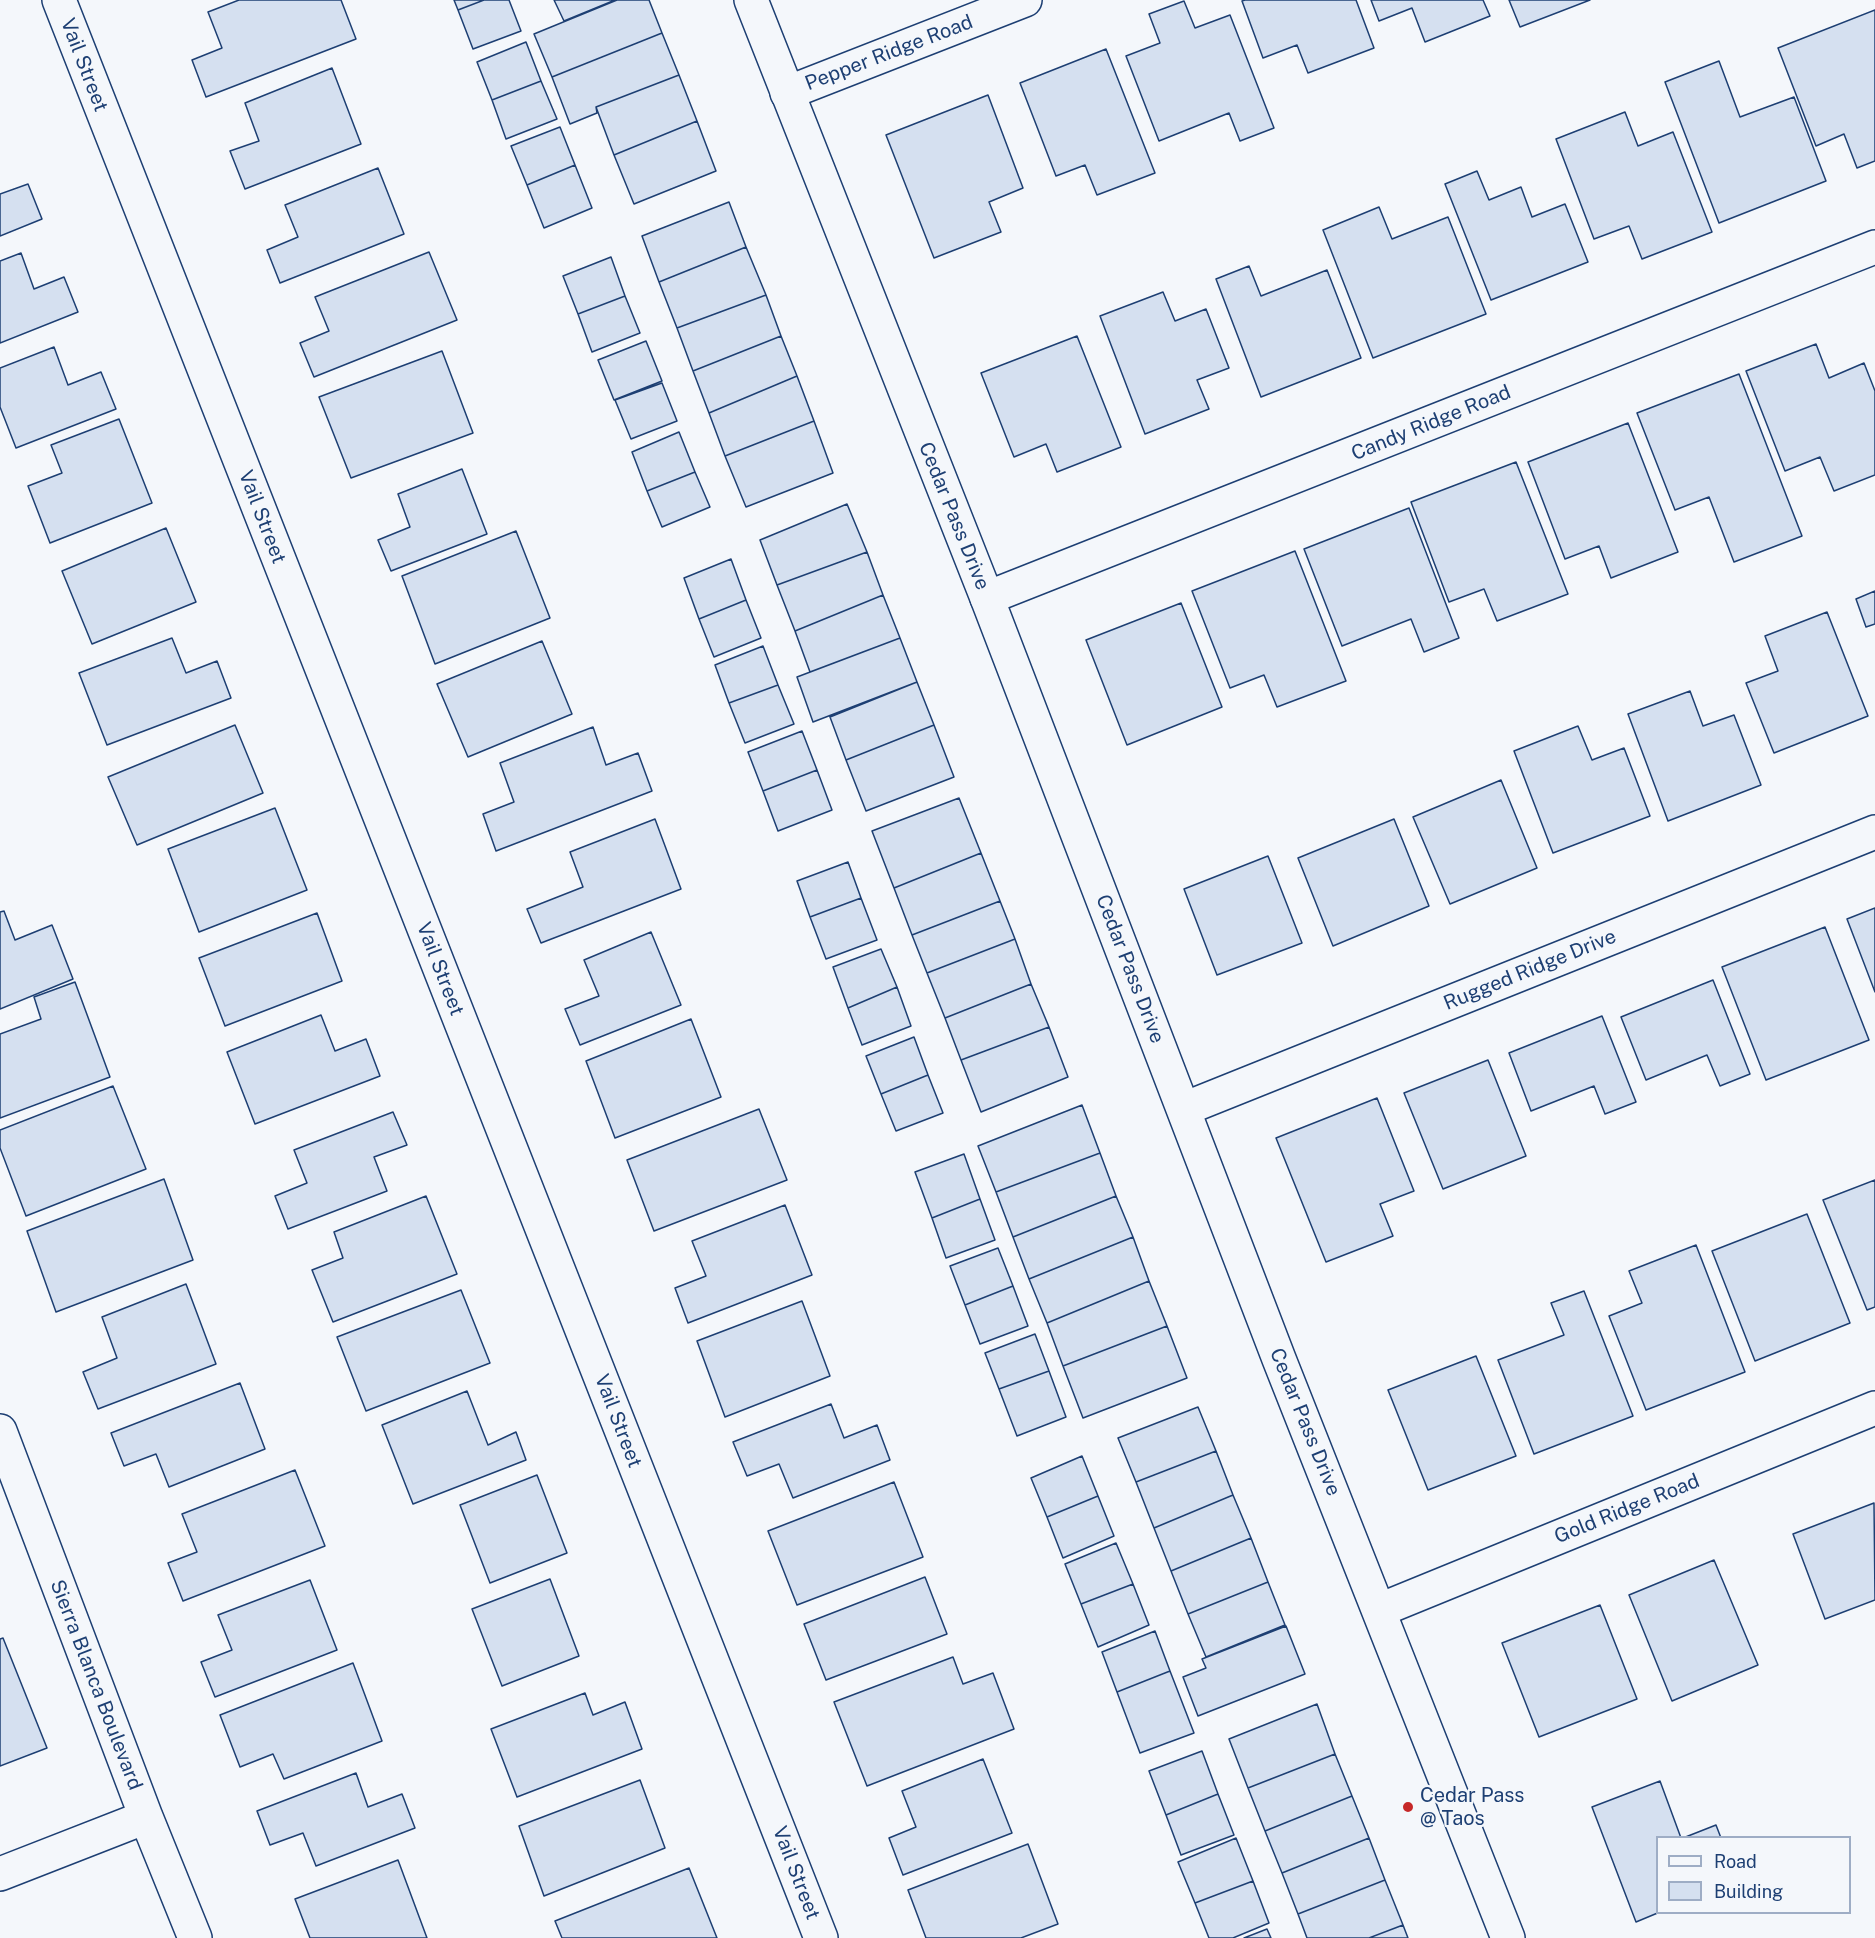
<!DOCTYPE html>
<style>
body{margin:0}
#map{position:relative;width:1875px;height:1938px;overflow:hidden;background:#f4f7fb;font-family:"Public Sans",sans-serif}
canvas{display:block}
.legend{position:absolute;left:1656px;top:1836px;width:195px;height:78px;box-sizing:border-box;background:#f4f7fb;border:2px solid #9eadc5;margin:0;padding:8px 10px;list-style:none;font-size:18px;color:#1d3f73}
.legend li{display:flex;align-items:center;gap:12px;height:30px}
.legend b{width:30px;border:2px solid #9eadc5}
</style>
<div id="map">
<canvas width="1875" height="1938"></canvas>
<ul class="legend">
<li><b style="height:8px;background:#f4f7fb"></b>Road</li>
<li><b style="height:16px;background:#d5e0f0"></b>Building</li>
</ul>
</div>
<script>
const context = document.querySelector('canvas').getContext('2d');
context.lineJoin = 'round';
function fill(path, color) {
  context.fillStyle = color;
  context.fill(path, 'evenodd');
}
function toPath(rows) {
  const path = new Path2D();
  for (const r of rows) {
    path.moveTo(r[0], r[1]);
    for (let i = 2; i < r.length; i += 2) path.lineTo(r[i], r[i + 1]);
  }
  return path;
}
function trace(path, color, width, dash) {
  context.strokeStyle = color;
  context.lineWidth = width;
  context.lineCap = dash ? 'butt' : 'round';
  context.setLineDash(dash || []);
  context.stroke(path);
}
function write(font, color, halo, rows, align = 'center') {
  context.font = font + ' "Public Sans",sans-serif';
  context.lineWidth = 4.5;
  context.setLineDash([]);
  context.textBaseline = 'middle';
  context.strokeStyle = halo;
  context.fillStyle = color;
  for (const [text, x, y, turn = 0] of rows) {
    context.save();
    context.translate(x, y);
    context.rotate((+turn || 0) * Math.PI / 180);
    context.textAlign = isNaN(turn) ? turn : align;
    if (halo) context.strokeText(text, 0, 0);
    context.fillText(text, 0, 0);
    context.restore();
  }
}
const building = toPath([
 [239,0,341,0,356,39,206,97,192,60,222,48,208,12,239,0],
 [454,0,484,0,458,10,454,0],
 [484,0,509,0,521,31,473,49,458,10,484,0],
 [554,0,615,0,564,21,554,0],
 [617,0,649,0,662,33,552,77,534,34,617,0],
 [1245,0,1356,0,1374,48,1308,73,1297,45,1263,58,1242,1,1245,0],
 [1371,0,1483,0,1490,16,1425,42,1412,8,1379,21,1371,0],
 [1509,0,1590,0,1520,27,1509,0],
 [1184,1,1195,28,1230,15,1274,128,1240,141,1229,113,1159,141,1126,56,1160,43,1149,14,1184,1],
 [1875,10,1875,161,1857,168,1844,134,1816,146,1778,48,1875,10],
 [662,33,679,75,596,107,597,113,570,124,552,77,662,33],
 [526,42,541,81,492,100,477,62,526,42],
 [1106,49,1155,173,1097,195,1085,165,1056,176,1020,83,1106,49],
 [1719,61,1740,117,1794,97,1826,181,1719,223,1665,82,1719,61],
 [332,68,361,144,245,189,230,151,259,141,245,103,332,68],
 [679,75,697,121,614,155,596,107,679,75],
 [541,81,557,119,506,139,492,100,541,81],
 [988,95,1023,188,989,202,1001,232,934,258,886,135,988,95],
 [1625,112,1638,146,1673,132,1712,232,1642,259,1629,226,1594,239,1556,139,1625,112],
 [697,121,716,171,634,204,614,155,697,121],
 [560,127,575,165,527,185,511,146,560,127],
 [575,165,592,208,544,228,527,185,575,165],
 [378,168,404,234,280,283,267,250,298,237,285,205,378,168],
 [1477,171,1489,200,1521,187,1532,217,1565,204,1588,262,1491,300,1445,184,1477,171],
 [28,184,42,219,0,236,0,194,28,184],
 [729,202,746,247,659,282,642,236,729,202],
 [1379,207,1392,239,1448,217,1486,314,1373,358,1323,230,1379,207],
 [746,247,766,295,677,328,659,282,746,247],
 [429,252,457,320,314,377,300,343,329,331,315,297,429,252],
 [21,253,34,289,64,277,78,312,0,343,0,261,21,253],
 [611,257,625,296,578,314,563,276,611,257],
 [1249,266,1261,296,1327,270,1361,358,1261,397,1216,279,1249,266],
 [1163,292,1175,321,1206,309,1229,368,1197,380,1209,409,1145,434,1100,316,1163,292],
 [766,295,781,336,693,371,677,328,766,295],
 [625,296,640,333,592,352,578,314,625,296],
 [781,336,797,376,709,413,693,371,781,336],
 [1077,336,1121,447,1057,472,1046,444,1014,457,981,373,1077,336],
 [646,341,662,381,614,400,598,360,646,341],
 [1816,344,1829,378,1864,363,1875,391,1875,475,1834,491,1820,457,1785,471,1746,371,1816,344],
 [54,347,68,385,101,372,116,409,16,448,0,407,0,368,54,347],
 [442,351,473,433,351,478,319,397,442,351],
 [1739,374,1802,536,1734,562,1709,497,1675,510,1637,413,1739,374],
 [797,376,814,421,725,456,709,413,797,376],
 [662,383,677,421,631,439,615,400,662,383],
 [119,419,152,503,50,543,28,486,62,473,51,445,119,419],
 [814,421,833,473,746,507,725,456,814,421],
 [1628,423,1678,552,1611,578,1599,546,1565,559,1528,462,1628,423],
 [679,432,695,472,647,491,632,452,679,432],
 [1516,462,1568,594,1497,621,1484,589,1449,602,1411,502,1516,462],
 [462,469,487,534,391,571,378,540,410,527,398,494,462,469],
 [695,472,710,507,662,527,647,491,695,472],
 [847,504,867,552,777,585,760,540,847,504],
 [1409,508,1459,638,1424,652,1411,619,1342,646,1304,549,1409,508],
 [166,528,196,602,92,644,62,571,166,528],
 [516,531,550,618,435,664,402,576,516,531],
 [1295,551,1346,681,1277,707,1264,675,1230,688,1192,591,1295,551],
 [867,552,883,595,795,631,777,585,867,552],
 [731,559,746,600,699,619,684,578,731,559],
 [1875,591,1875,624,1866,627,1856,599,1875,591],
 [883,595,900,638,810,672,795,631,883,595],
 [746,600,761,638,714,657,699,619,746,600],
 [1181,603,1222,707,1127,745,1086,640,1181,603],
 [1827,612,1868,716,1774,753,1746,683,1778,671,1765,636,1827,612],
 [172,638,186,673,217,661,231,698,107,745,79,673,172,638],
 [900,638,917,682,813,722,797,677,900,638],
 [542,641,572,714,468,757,437,684,542,641],
 [763,646,778,685,729,703,715,665,763,646],
 [917,682,934,725,846,760,830,717,917,682],
 [778,685,794,724,745,743,729,703,778,685],
 [1690,691,1703,726,1734,715,1761,785,1668,821,1628,714,1690,691],
 [235,725,263,793,137,845,108,777,235,725],
 [934,725,954,777,866,811,846,760,934,725],
 [1578,726,1592,760,1624,748,1650,816,1553,853,1514,751,1578,726],
 [593,727,606,765,638,753,652,791,496,851,483,814,514,802,500,763,593,727],
 [802,731,817,770,763,791,748,752,802,731],
 [817,770,832,810,778,831,763,791,817,770],
 [1501,780,1537,868,1450,904,1413,817,1501,780],
 [959,798,981,853,894,888,872,831,959,798],
 [275,808,307,890,199,932,168,849,275,808],
 [655,819,681,889,541,943,527,909,583,887,570,852,655,819],
 [1394,819,1429,906,1333,946,1298,858,1394,819],
 [981,853,1000,901,912,935,894,888,981,853],
 [1268,856,1302,943,1217,975,1184,889,1268,856],
 [848,862,861,898,810,917,797,881,848,862],
 [861,898,877,940,826,959,810,917,861,898],
 [1000,901,1015,939,927,973,912,935,1000,901],
 [1875,908,1875,992,1847,919,1875,908],
 [4,911,15,940,52,925,73,979,0,1009,0,912,4,911],
 [317,913,342,981,225,1026,199,958,317,913],
 [1825,927,1869,1040,1766,1080,1722,967,1825,927],
 [651,932,681,1005,580,1045,565,1009,599,996,584,960,651,932],
 [1015,939,1031,984,945,1018,927,973,1015,939],
 [881,949,897,987,848,1008,833,967,881,949],
 [1713,980,1750,1074,1720,1086,1707,1055,1646,1080,1621,1017,1713,980],
 [75,982,110,1077,0,1118,0,1034,41,1019,34,997,75,982],
 [1031,984,1049,1027,961,1060,945,1018,1031,984],
 [897,987,911,1026,862,1045,848,1008,897,987],
 [321,1015,335,1051,366,1039,380,1076,255,1124,227,1052,321,1015],
 [1602,1016,1636,1102,1605,1114,1594,1086,1531,1111,1509,1053,1602,1016],
 [691,1019,721,1097,615,1138,586,1061,691,1019],
 [1049,1027,1068,1077,981,1112,961,1060,1049,1027],
 [914,1037,928,1075,881,1094,866,1056,914,1037],
 [1488,1060,1526,1156,1443,1189,1404,1093,1488,1060],
 [928,1075,943,1113,896,1131,881,1094,928,1075],
 [113,1086,146,1169,26,1216,0,1148,0,1130,113,1086],
 [1377,1098,1414,1191,1380,1204,1393,1236,1326,1262,1276,1138,1377,1098],
 [1082,1105,1100,1153,996,1192,978,1146,1082,1105],
 [759,1109,787,1180,654,1231,627,1160,759,1109],
 [393,1112,407,1145,374,1157,387,1191,288,1229,275,1196,307,1183,294,1150,393,1112],
 [1100,1153,1116,1196,1013,1237,996,1192,1100,1153],
 [964,1154,980,1199,932,1218,915,1172,964,1154],
 [164,1179,193,1260,56,1312,27,1231,164,1179],
 [1875,1180,1875,1307,1867,1310,1823,1200,1875,1180],
 [426,1196,457,1274,333,1322,312,1270,343,1258,334,1232,426,1196],
 [1116,1196,1133,1237,1029,1279,1013,1237,1116,1196],
 [980,1199,995,1240,946,1258,932,1218,980,1199],
 [785,1205,812,1275,688,1323,675,1288,706,1276,692,1241,785,1205],
 [1807,1214,1850,1323,1755,1361,1712,1251,1807,1214],
 [1133,1237,1149,1281,1047,1323,1029,1279,1133,1237],
 [1696,1245,1745,1372,1646,1410,1609,1316,1642,1303,1629,1271,1696,1245],
 [998,1248,1013,1286,965,1305,950,1266,998,1248],
 [1149,1281,1167,1326,1063,1366,1047,1323,1149,1281],
 [186,1284,216,1364,98,1409,83,1372,117,1358,102,1317,186,1284],
 [1013,1286,1028,1326,980,1344,965,1305,1013,1286],
 [461,1290,490,1363,366,1411,337,1337,461,1290],
 [1584,1291,1633,1416,1534,1454,1498,1360,1564,1335,1551,1303,1584,1291],
 [802,1301,830,1376,725,1417,697,1341,802,1301],
 [1167,1326,1187,1378,1083,1418,1063,1366,1167,1326],
 [1035,1334,1049,1371,999,1389,985,1353,1035,1334],
 [1476,1356,1516,1456,1428,1490,1388,1390,1476,1356],
 [1049,1371,1066,1417,1017,1436,999,1389,1049,1371],
 [240,1383,265,1449,169,1487,156,1454,124,1466,111,1433,240,1383],
 [467,1391,488,1445,516,1432,526,1460,413,1504,382,1425,467,1391],
 [831,1404,844,1438,877,1425,890,1460,793,1498,779,1464,747,1476,733,1442,831,1404],
 [1198,1407,1216,1451,1136,1482,1118,1438,1198,1407],
 [1216,1451,1233,1495,1154,1528,1136,1482,1216,1451],
 [1082,1456,1098,1496,1047,1517,1031,1478,1082,1456],
 [295,1470,325,1546,183,1601,168,1563,197,1552,182,1514,295,1470],
 [537,1475,567,1553,490,1583,460,1505,537,1475],
 [894,1482,923,1557,797,1605,768,1531,894,1482],
 [1233,1495,1251,1538,1171,1571,1154,1528,1233,1495],
 [1098,1496,1114,1536,1063,1558,1047,1517,1098,1496],
 [1874,1503,1875,1600,1825,1619,1793,1534,1874,1503],
 [1251,1538,1268,1582,1188,1614,1171,1571,1251,1538],
 [1116,1543,1133,1584,1081,1604,1065,1564,1116,1543],
 [1714,1560,1758,1665,1672,1701,1629,1595,1714,1560],
 [925,1577,947,1634,826,1680,804,1624,925,1577],
 [550,1579,579,1656,502,1686,472,1609,550,1579],
 [310,1580,337,1650,215,1697,201,1662,232,1650,218,1615,310,1580],
 [1268,1582,1285,1625,1206,1657,1188,1614,1268,1582],
 [1133,1584,1149,1625,1098,1647,1081,1604,1133,1584],
 [1600,1605,1637,1699,1539,1737,1502,1643,1600,1605],
 [1286,1626,1305,1674,1198,1716,1183,1677,1206,1668,1202,1659,1286,1626],
 [1155,1631,1170,1671,1117,1692,1102,1652,1155,1631],
 [3,1638,47,1748,0,1766,0,1639,3,1638],
 [953,1657,963,1684,993,1673,1014,1729,867,1786,834,1702,953,1657],
 [353,1663,382,1741,284,1779,273,1754,240,1767,220,1715,353,1663],
 [1170,1671,1194,1733,1140,1753,1117,1692,1170,1671],
 [585,1693,593,1715,625,1702,642,1749,517,1797,491,1729,585,1693],
 [1317,1704,1335,1754,1248,1788,1229,1739,1317,1704],
 [1202,1751,1218,1794,1166,1815,1149,1771,1202,1751],
 [1335,1754,1352,1796,1265,1831,1248,1788,1335,1754],
 [983,1759,1012,1833,903,1875,889,1838,916,1827,902,1791,983,1759],
 [356,1773,368,1807,402,1794,415,1828,316,1866,303,1833,270,1845,257,1811,356,1773],
 [640,1780,665,1848,544,1896,519,1826,640,1780],
 [1660,1781,1681,1838,1658,1838,1658,1912,1660,1912,1636,1922,1592,1807,1660,1781],
 [1218,1794,1234,1835,1181,1855,1166,1815,1218,1794],
 [1352,1796,1369,1838,1282,1873,1265,1831,1352,1796],
 [1716,1825,1721,1838,1683,1838,1716,1825],
 [1236,1838,1253,1881,1195,1903,1178,1862,1236,1838],
 [1369,1838,1385,1880,1298,1914,1282,1873,1369,1838],
 [1028,1844,1058,1924,1021,1938,926,1938,908,1890,1028,1844],
 [398,1860,427,1938,310,1938,295,1899,398,1860],
 [689,1868,717,1938,562,1938,555,1921,689,1868],
 [1385,1880,1403,1925,1369,1938,1307,1938,1298,1914,1385,1880],
 [1253,1881,1269,1923,1233,1938,1209,1938,1195,1903,1253,1881],
 [1403,1925,1408,1938,1369,1938,1403,1925],
 [1267,1929,1271,1938,1244,1938,1267,1929]
]);
fill(building, '#d5e0f0');
trace(building, '#1d3f73', 1.5);
const street = toPath([
 [59,0,821,1938],
 [787,93,1025,0],
 [987,598,1875,247],
 [1184,1109,1875,832],
 [0,1431,146,1817,195,1938],
 [1380,1610,1875,1408],
 [0,1874,146,1817]
]);
const secondary = toPath([
 [751,0,987,598,1279,1359,1508,1938]
]);
trace(street, '#1d3f73', 36);
trace(secondary, '#1d3f73', 36);
trace(street, '#f4f7fb', 33);
trace(secondary, '#f4f7fb', 33);
for (const [x, y, r, color] of [
 [1408,1807,6,"#c62828"]
]) {
  const dot = new Path2D();
  dot.arc(x, y, r, 0, 2 * Math.PI);
  context.fillStyle = color;
  context.fill(dot);
  trace(dot, '#f4f7fb', 2);
}
write('20px', '#1d3f73', '#f4f7fb', [
 ["Pepper Ridge Road",889,53,-21],
 ["Vail Street",84,65,69],
 ["Candy Ridge Road",1431,423,-22],
 ["Cedar Pass Drive",954,516,68],
 ["Vail Street",262,517,69],
 ["Vail Street",440,969,69],
 ["Cedar Pass Drive",1130,969,69],
 ["Rugged Ridge Drive",1530,970,-22],
 ["Vail Street",618,1421,69],
 ["Cedar Pass Drive",1305,1422,68],
 ["Gold Ridge Road",1627,1509,-22],
 ["Sierra Blanca Boulevard",96,1685,69],
 ["Vail Street",796,1873,69]
]);
write('20px', '#1d3f73', '#f4f7fb', [
 ["Cedar Pass",1420,1796],
 ["@ Taos",1420,1819]
], 'left');
</script>
